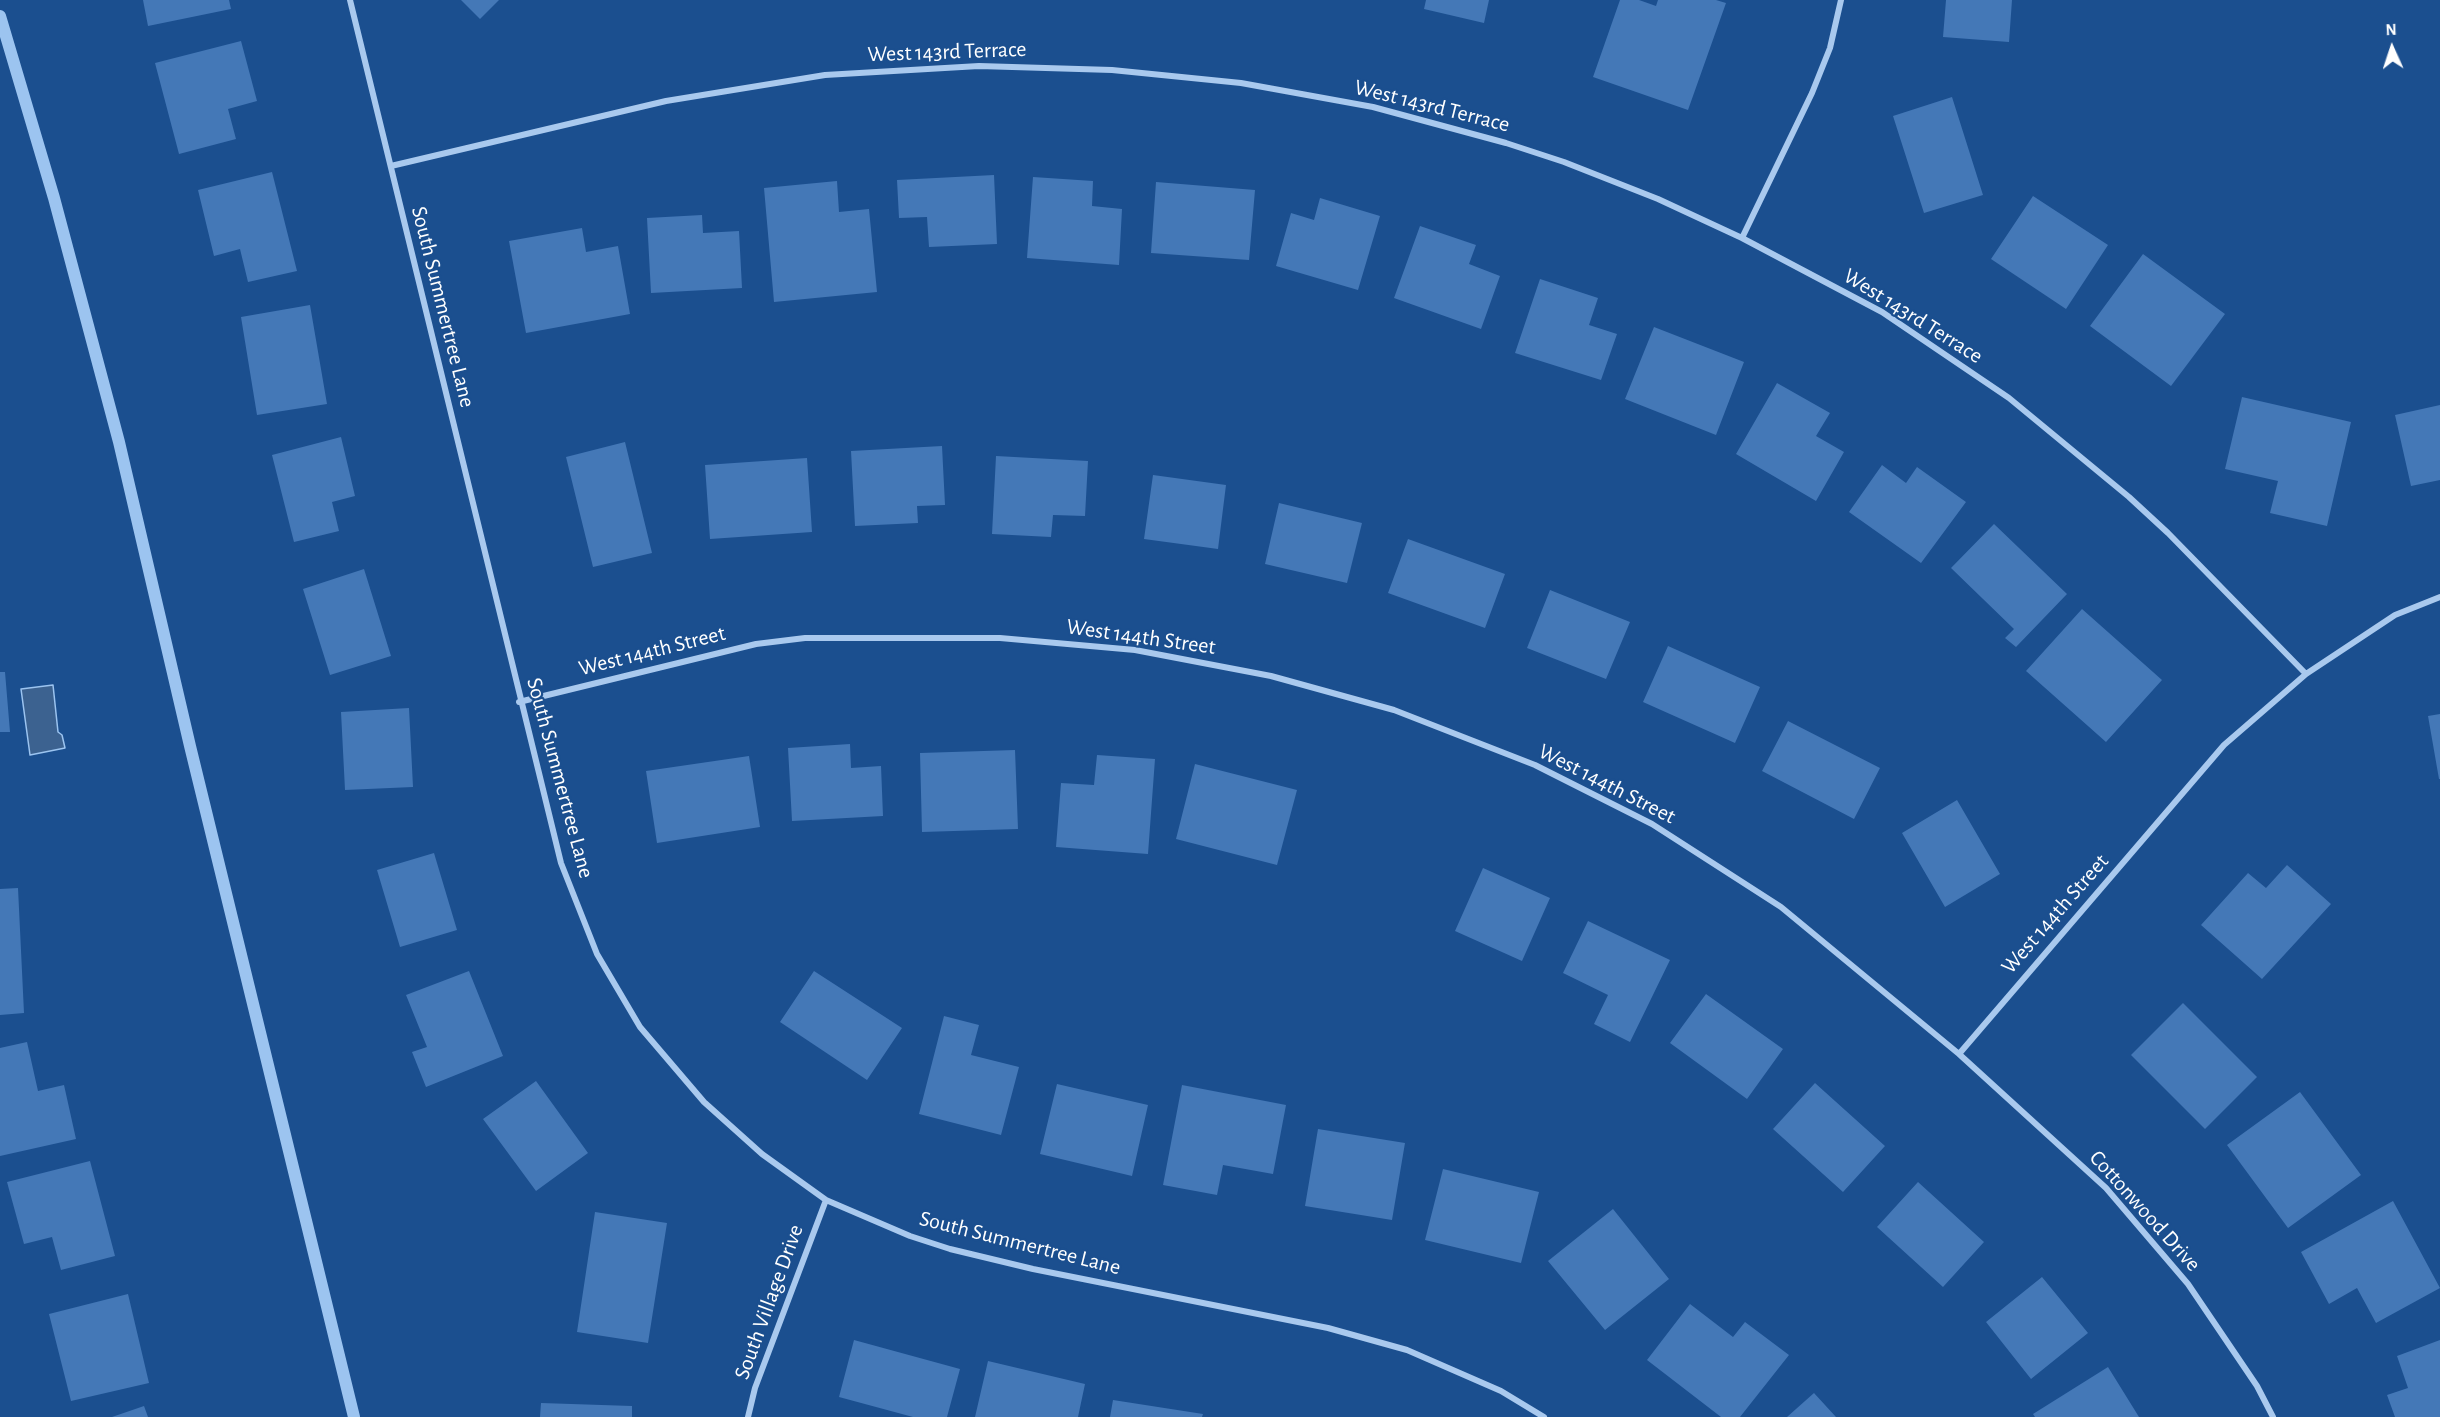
<!DOCTYPE html>
<style>
body{margin:0}
#map{position:relative;width:2440px;height:1417px;overflow:hidden;background:#1b4f8f;font-family:"Alegreya Sans",sans-serif}
canvas{display:block}
.north{position:absolute;left:2362px;top:18px;width:60px;height:60px;-webkit-text-stroke:4px #1b4f8f;paint-order:stroke;rotate:357deg;font-size:16px;font-weight:700;line-height:24px;text-align:center;color:#fff}
.north::after{content:'';display:block;margin:auto;width:21px;height:27px;background:#fff;clip-path:polygon(50% 0,100% 100%,50% 72%,0 100%)}
</style>
<div id="map">
<canvas width="2440" height="1417"></canvas>
<div class="north">N</div>
</div>
<script>
const context = document.querySelector('canvas').getContext('2d');
context.lineJoin = 'round';
function fill(path, color) {
  context.fillStyle = color;
  context.fill(path, 'evenodd');
}
function toPath(rows) {
  const path = new Path2D();
  for (const r of rows) {
    path.moveTo(r[0], r[1]);
    for (let i = 2; i < r.length; i += 2) path.lineTo(r[i], r[i + 1]);
  }
  return path;
}
function trace(path, color, width, dash) {
  context.strokeStyle = color;
  context.lineWidth = width;
  context.lineCap = dash ? 'butt' : 'round';
  context.setLineDash(dash || []);
  context.stroke(path);
}
function write(font, color, halo, rows, align = 'center') {
  context.font = font + ' "Alegreya Sans",sans-serif';
  context.lineWidth = 4.5;
  context.setLineDash([]);
  context.textBaseline = 'middle';
  context.strokeStyle = halo;
  context.fillStyle = color;
  for (const [text, x, y, turn = 0] of rows) {
    context.save();
    context.translate(x, y);
    context.rotate((+turn || 0) * Math.PI / 180);
    context.textAlign = isNaN(turn) ? turn : align;
    if (halo) context.strokeText(text, 0, 0);
    context.fillText(text, 0, 0);
    context.restore();
  }
}
const water = toPath([
 [53,685,58,732,62,735,65,748,30,755,21,689,53,685]
]);
fill(water, '#3c6290');
trace(water, '#9cc4f0', 1.5);
trace(toPath([
 [0,16,54,198,119,442,190,746,354,1417]
]), '#9cc4f0', 12);
fill(toPath([
 [143,0,229,0,231,9,148,26],
 [461,0,499,0,480,19],
 [1426,0,1489,0,1484,23,1424,9],
 [1620,0,1639,0,1656,6,1658,0,1716,0,1726,3,1688,110,1593,77],
 [1946,0,2012,0,2009,42,1943,37],
 [241,41,257,101,228,109,236,139,179,154,155,63],
 [1952,97,1983,195,1924,213,1893,116],
 [272,172,297,271,248,282,240,249,214,256,198,190],
 [994,175,997,244,929,247,927,217,899,218,897,180],
 [1033,177,1093,181,1092,206,1122,209,1119,265,1027,258],
 [837,181,839,212,869,209,877,292,774,302,764,188],
 [1156,182,1255,190,1249,260,1151,253],
 [2033,196,2108,245,2066,309,1991,259],
 [1320,198,1380,216,1358,290,1276,266,1291,213,1314,220],
 [702,215,703,233,739,231,742,288,651,293,647,218],
 [1420,226,1476,245,1469,264,1500,276,1481,329,1394,298],
 [582,228,586,252,618,246,630,314,526,333,509,241],
 [2143,254,2225,314,2171,386,2090,326],
 [1540,279,1598,298,1589,325,1617,334,1601,380,1515,353],
 [310,305,327,404,257,415,241,317],
 [1654,327,1744,362,1716,435,1625,399],
 [1777,383,1830,413,1816,436,1844,452,1816,501,1736,454],
 [2242,397,2351,422,2327,526,2270,513,2278,481,2225,469],
 [2440,405,2440,480,2411,486,2395,415],
 [341,437,355,496,332,502,339,531,294,542,272,455],
 [625,442,652,553,593,567,566,457],
 [942,446,945,505,917,506,918,523,855,526,851,451],
 [996,456,1088,461,1085,516,1053,515,1051,537,992,534],
 [807,458,812,532,710,539,705,465],
 [1882,465,1906,483,1917,467,1966,502,1921,563,1849,512],
 [1153,475,1226,485,1218,549,1144,539],
 [1279,503,1362,523,1347,583,1265,564],
 [1994,524,2067,594,2016,647,2005,638,2014,629,1951,568],
 [1408,539,1505,574,1485,628,1388,593],
 [364,569,391,656,330,675,303,589],
 [1550,590,1630,622,1606,679,1527,648],
 [2082,609,2162,680,2106,742,2026,671],
 [1668,646,1760,687,1735,743,1643,702],
 [0,672,5,672,10,732,0,732],
 [409,708,413,787,345,790,341,712],
 [2440,714,2440,779,2439,779,2428,716],
 [1788,721,1880,768,1854,819,1762,771],
 [850,744,851,768,881,766,883,816,792,821,788,748],
 [1015,750,1018,829,922,832,920,753],
 [1097,755,1155,759,1148,854,1056,847,1061,783,1094,785],
 [749,756,760,827,657,843,646,771],
 [1195,764,1297,790,1277,865,1176,839],
 [1957,800,2000,874,1945,907,1902,833],
 [434,853,457,930,400,947,377,870],
 [2287,865,2331,904,2262,979,2201,925,2248,873,2266,888],
 [1483,868,1550,898,1522,961,1455,931],
 [18,888,24,1013,0,1015,0,889],
 [1588,921,1670,960,1630,1042,1594,1024,1608,995,1563,973],
 [469,971,503,1056,426,1087,412,1052,427,1047,406,995],
 [814,971,902,1028,867,1080,780,1022],
 [1706,994,1783,1049,1747,1099,1670,1043],
 [2183,1003,2257,1077,2205,1129,2131,1055],
 [944,1016,979,1025,971,1055,1019,1067,1001,1135,919,1114],
 [27,1042,38,1091,64,1085,76,1139,0,1156,0,1048],
 [536,1081,588,1153,536,1191,483,1119],
 [1815,1083,1885,1146,1843,1192,1773,1129],
 [1057,1084,1148,1105,1132,1176,1040,1154],
 [1182,1085,1286,1105,1273,1174,1223,1165,1217,1195,1163,1185],
 [2300,1092,2361,1175,2288,1228,2227,1145],
 [1318,1129,1405,1143,1392,1220,1305,1206],
 [90,1161,115,1256,61,1270,52,1237,24,1244,7,1182],
 [1443,1169,1539,1192,1521,1263,1425,1240],
 [1918,1182,1984,1242,1943,1287,1877,1227],
 [2393,1201,2440,1288,2376,1323,2357,1288,2329,1304,2301,1252],
 [1613,1209,1669,1279,1605,1330,1548,1261],
 [595,1212,667,1223,648,1343,577,1332],
 [2042,1277,2088,1333,2031,1379,1986,1322],
 [128,1294,149,1383,71,1401,49,1314],
 [1690,1304,1733,1337,1745,1322,1789,1355,1740,1417,1721,1417,1647,1360],
 [854,1340,960,1369,947,1417,913,1417,839,1397],
 [2440,1340,2440,1417,2395,1417,2387,1395,2408,1388,2397,1356],
 [988,1361,1085,1384,1078,1417,975,1417],
 [2108,1367,2139,1417,2035,1417,2033,1414],
 [1814,1393,1836,1417,1787,1417],
 [1113,1400,1203,1414,1202,1417,1110,1417],
 [541,1403,632,1406,632,1417,540,1417],
 [144,1406,148,1417,112,1417]
]), '#4478b7');
trace(toPath([
 [350,0,561,863,597,954,640,1027,704,1102,762,1154,826,1200,910,1236,950,1249,1033,1269,1328,1328,1407,1350,1501,1391,1544,1417],
 [391,166,666,101,825,75,979,66,1112,70,1241,83,1373,107,1506,143,1564,162,1658,199,1742,238,1882,312,2009,398,2129,497,2168,533,2306,674],
 [1742,238,1812,93,1830,48,1841,0],
 [519,702,756,644,805,638,1000,638,1135,650,1271,676,1394,710,1535,765,1652,824,1781,907,1959,1054,2106,1188,2188,1284,2257,1386,2273,1417],
 [1959,1054,2224,745,2306,674,2395,615,2440,597],
 [748,1417,755,1388,826,1200]
]), '#a9c9ee', 6);
write('22px', '#fff', '#1b4f8f', [
 ["West 143rd Terrace",947,52,-2],
 ["West 143rd Terrace",1432,106,14],
 ["South Summertree Lane",443,307,76],
 ["West 143rd Terrace",1913,316,32],
 ["West 144th Street",1141,637,8],
 ["West 144th Street",652,651,-14],
 ["South Summertree Lane",560,778,75],
 ["West 144th Street",1607,784,27],
 ["West 144th Street",2055,914,-49],
 ["Cottonwood Drive",2145,1211,48],
 ["South Summertree Lane",1020,1243,14],
 ["South Village Drive",769,1302,-70]
]);
</script>
